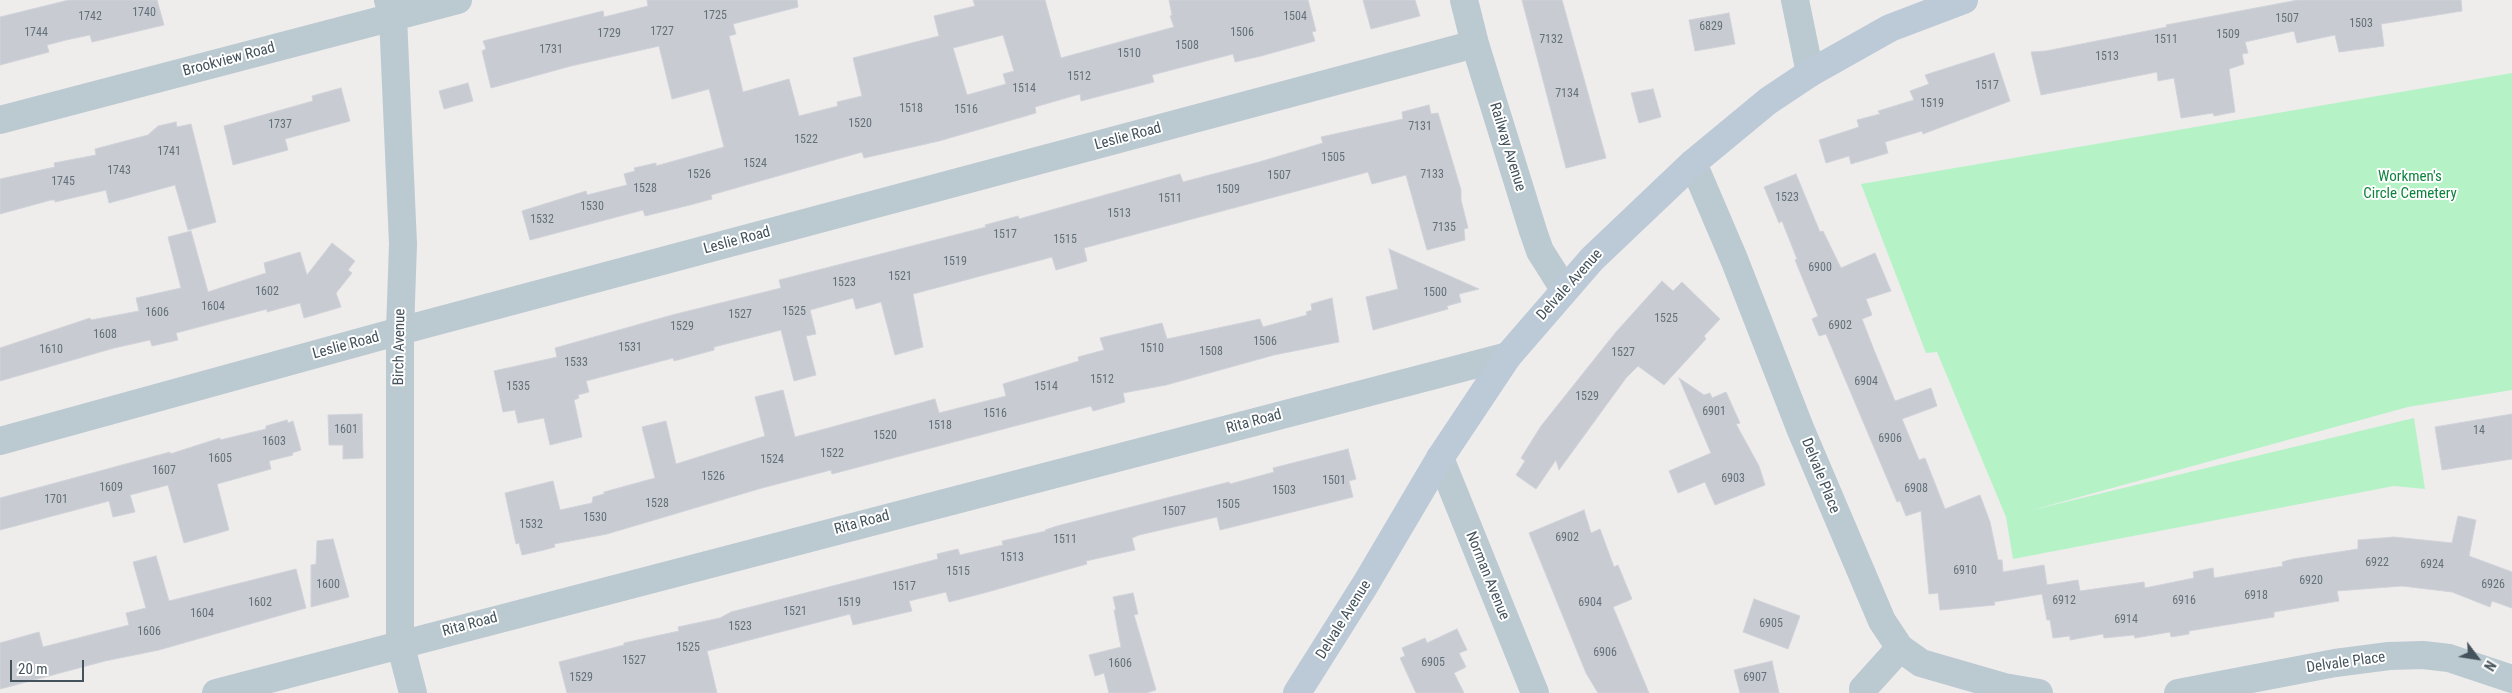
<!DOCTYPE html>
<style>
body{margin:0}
#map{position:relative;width:2512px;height:693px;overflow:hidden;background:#efecec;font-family:"Roboto Condensed",sans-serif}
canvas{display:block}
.north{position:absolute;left:2452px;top:633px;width:50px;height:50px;-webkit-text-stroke:4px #fff;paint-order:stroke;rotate:121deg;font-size:14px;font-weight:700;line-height:20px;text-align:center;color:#43525b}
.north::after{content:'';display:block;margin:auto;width:18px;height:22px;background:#43525b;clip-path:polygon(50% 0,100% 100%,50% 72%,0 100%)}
.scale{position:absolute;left:10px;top:660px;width:74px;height:22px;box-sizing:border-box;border:2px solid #43525b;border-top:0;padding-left:6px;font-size:15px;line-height:18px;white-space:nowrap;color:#43525b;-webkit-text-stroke:4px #fff;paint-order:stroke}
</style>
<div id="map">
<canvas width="2512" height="693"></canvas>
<div class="north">N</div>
<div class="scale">20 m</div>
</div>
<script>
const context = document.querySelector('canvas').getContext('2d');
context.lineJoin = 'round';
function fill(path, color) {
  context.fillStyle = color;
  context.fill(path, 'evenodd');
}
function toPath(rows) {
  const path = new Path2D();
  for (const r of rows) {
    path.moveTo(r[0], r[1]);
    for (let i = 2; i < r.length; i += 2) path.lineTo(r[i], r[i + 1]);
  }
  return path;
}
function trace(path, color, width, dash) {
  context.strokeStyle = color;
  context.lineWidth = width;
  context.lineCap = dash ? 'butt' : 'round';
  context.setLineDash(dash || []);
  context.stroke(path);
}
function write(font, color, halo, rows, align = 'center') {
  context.font = font + ' "Roboto Condensed",sans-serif';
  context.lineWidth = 4;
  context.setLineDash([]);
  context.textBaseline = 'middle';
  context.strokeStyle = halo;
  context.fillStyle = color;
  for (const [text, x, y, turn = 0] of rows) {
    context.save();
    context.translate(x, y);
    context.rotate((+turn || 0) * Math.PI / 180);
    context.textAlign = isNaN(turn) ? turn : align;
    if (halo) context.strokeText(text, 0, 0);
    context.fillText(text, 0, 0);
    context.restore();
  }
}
fill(toPath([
 [2512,73,2512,390,2408,407,2032,510,2414,418,2425,489,2394,486,2013,559,2006,517,1937,352,1926,353,1861,184]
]), '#b5f3c7');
const building = toPath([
 [69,0,157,0,164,25,92,42,90,35,66,40,47,45,49,52,0,65,0,17,69,0],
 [647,0,797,0,798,7,733,24,736,34,729,36,743,92,789,79,799,116,838,106,837,102,862,96,853,58,939,36,934,16,975,6,973,0,1045,0,1061,58,1174,27,1170,16,1172,15,1169,0,1308,0,1316,31,1312,32,1315,41,1261,56,1235,62,1233,54,1152,75,1154,82,1081,101,1080,94,1035,107,1036,113,939,141,864,158,862,152,711,195,712,199,690,205,645,216,643,210,530,240,522,211,586,191,587,195,627,185,624,174,635,171,634,168,656,163,656,166,724,147,709,89,672,99,659,46,571,66,491,88,482,51,486,49,483,41,603,11,604,17,648,6,647,0],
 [1003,35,1014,71,1003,74,1006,84,967,95,953,48,1003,35],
 [1363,0,1415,0,1420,16,1371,29,1363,0],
 [1522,0,1562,0,1606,158,1566,168,1522,0],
 [2298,0,2461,0,2462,11,2381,24,2384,46,2339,52,2335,35,2297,43,2294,31,2245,42,2248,53,2242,54,2244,64,2229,69,2235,112,2214,116,2213,113,2181,118,2174,78,2158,81,2157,72,2041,95,2031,52,2046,51,2167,27,2166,25,2298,0],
 [1729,13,1735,44,1695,51,1689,20,1729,13],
 [1994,53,2010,101,1923,134,1922,131,1885,142,1888,153,1851,164,1849,156,1826,163,1819,140,1859,127,1857,120,1880,114,1878,111,1914,100,1910,91,1929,84,1925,75,1994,53],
 [468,83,473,101,444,109,439,91,468,83],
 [341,88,350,121,285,139,288,150,233,165,224,126,313,101,312,96,341,88],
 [1653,89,1661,117,1639,123,1631,93,1653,89],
 [1429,105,1431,114,1438,113,1461,190,1461,200,1468,228,1464,229,1465,240,1427,250,1406,175,1372,184,1368,172,1084,248,1087,261,1056,270,1052,257,913,294,923,347,895,355,881,302,856,309,853,298,810,310,816,334,806,336,816,375,794,381,781,330,714,347,714,350,674,361,673,358,586,381,589,392,578,395,579,398,574,400,582,437,550,445,544,418,518,423,515,410,503,412,494,371,557,357,555,348,672,315,781,288,779,280,986,227,985,225,1018,216,1019,219,1180,174,1183,182,1259,162,1323,143,1321,137,1403,119,1402,112,1429,105],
 [176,122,177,127,191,124,216,222,188,230,175,185,109,203,106,190,55,202,55,200,51,200,0,214,0,179,55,167,54,163,96,155,95,149,148,135,158,126,176,122],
 [1796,174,1820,232,1823,231,1841,268,1875,253,1891,291,1866,299,1872,315,1862,319,1874,350,1895,401,1931,388,1937,406,1902,419,1919,460,1925,458,1945,509,1980,495,1990,522,1998,560,2002,560,2003,572,2044,565,2047,585,2078,580,2080,591,2144,582,2145,588,2194,578,2193,572,2213,568,2214,578,2283,566,2282,562,2293,559,2358,549,2358,540,2394,537,2452,543,2458,516,2476,520,2469,556,2512,572,2512,608,2492,601,2490,607,2452,592,2402,586,2337,591,2339,601,2274,612,2274,617,2189,631,2189,634,2171,637,2170,632,2135,638,2134,635,2104,638,2103,634,2070,640,2070,636,2053,638,2050,620,2047,620,2042,594,1994,602,1995,605,1940,610,1938,593,1929,594,1921,511,1906,516,1900,501,1897,502,1826,334,1819,336,1812,319,1818,316,1795,260,1797,259,1782,221,1779,223,1764,187,1796,174],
 [191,231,208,292,266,273,264,263,300,252,307,275,332,243,355,261,348,270,352,273,336,293,341,307,304,318,300,303,267,312,267,309,176,333,178,340,152,346,150,340,114,348,0,381,0,348,90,318,91,320,139,311,136,298,181,288,168,237,191,231],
 [1389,249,1479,289,1459,294,1461,302,1447,306,1448,309,1373,330,1366,297,1398,289,1389,249],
 [1662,281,1673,291,1682,282,1720,319,1704,336,1706,339,1664,385,1638,366,1626,378,1559,470,1556,460,1536,489,1516,475,1525,461,1521,458,1541,426,1616,332,1662,281],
 [1332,298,1339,342,1274,355,1166,385,1123,393,1125,402,1093,411,1091,406,832,474,831,470,762,488,607,534,554,544,555,547,544,550,522,555,519,543,516,544,505,493,553,481,560,510,592,503,593,497,604,494,604,492,655,478,642,427,666,421,676,464,765,436,755,397,783,390,795,437,935,399,939,413,1006,396,1003,384,1079,361,1078,357,1104,350,1100,338,1162,323,1167,339,1260,319,1263,327,1307,315,1306,312,1312,310,1311,304,1332,298],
 [1679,378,1704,395,1710,393,1712,398,1726,392,1740,423,1736,424,1759,466,1765,485,1715,505,1705,482,1678,493,1669,471,1711,453,1679,378],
 [362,414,363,458,343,459,343,445,329,445,328,415,362,414],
 [2512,414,2512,459,2442,470,2435,427,2512,414],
 [287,420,288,423,293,421,301,450,292,453,293,455,269,461,271,469,217,484,229,530,184,543,168,485,130,495,135,512,113,517,109,501,0,530,0,498,170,452,170,454,220,438,220,440,266,429,266,426,287,420],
 [1348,449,1356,479,1349,481,1353,497,1220,530,1217,517,1139,535,1132,538,1135,550,1086,561,1087,564,984,593,949,602,946,592,909,601,912,611,853,625,850,614,707,651,717,693,567,693,559,662,624,645,624,643,679,631,678,627,720,618,731,612,938,559,937,554,958,549,960,555,1003,545,1002,541,1046,531,1045,530,1057,526,1229,482,1230,484,1274,472,1273,468,1348,449],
 [1584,510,1591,533,1600,529,1614,567,1618,565,1632,599,1613,607,1649,693,1598,693,1586,673,1529,533,1584,510],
 [333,539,349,597,311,607,311,565,316,564,317,541,333,539],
 [156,556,169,601,296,569,306,608,159,650,105,661,0,689,0,643,39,632,43,647,129,625,126,613,146,608,133,562,156,556],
 [1133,593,1138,614,1134,615,1156,690,1146,693,1109,693,1104,673,1095,676,1089,655,1121,647,1114,610,1116,610,1113,597,1133,593],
 [1754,599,1800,616,1788,649,1743,632,1754,599],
 [1457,629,1467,650,1459,653,1466,667,1454,673,1464,693,1416,693,1400,658,1405,656,1402,648,1425,638,1427,643,1457,629],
 [1772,661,1779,693,1740,693,1734,670,1772,661]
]);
fill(building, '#c8ccd2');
trace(building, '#cfd3d9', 1);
trace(toPath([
 [388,0,393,17,403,244,400,331,400,643,413,693],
 [1464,0,1475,44,1533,231,1540,251,1564,289],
 [1795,0,1810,73],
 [0,120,458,0],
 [1693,163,1734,259,1800,428,1882,621,1900,648,1921,663,2004,687,2039,693],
 [0,441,400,331,1475,44],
 [1440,458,1535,693],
 [1863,689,1900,648],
 [216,693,1508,356],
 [2178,693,2335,663,2389,656,2423,655,2449,658,2512,679]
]), '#bbc9d1', 28);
trace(toPath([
 [1297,693,1365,585,1440,458,1508,356,1592,259,1693,163,1768,101,1810,73,1890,28,1964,0]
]), '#bbcad6', 28);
write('12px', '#647079', null, [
 ["1740",144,13],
 ["1725",715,16],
 ["1742",90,17],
 ["1504",1295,17],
 ["1507",2287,19],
 ["1503",2361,24],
 ["6829",1711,27],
 ["1727",662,32],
 ["1744",36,33],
 ["1506",1242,33],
 ["1729",609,34],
 ["1509",2228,35],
 ["7132",1551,40],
 ["1511",2166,40],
 ["1508",1187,46],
 ["1731",551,50],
 ["1510",1129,54],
 ["1513",2107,57],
 ["1512",1079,77],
 ["1517",1987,86],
 ["1514",1024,89],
 ["7134",1567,94],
 ["1519",1932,104],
 ["1518",911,109],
 ["1516",966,110],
 ["1520",860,124],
 ["1737",280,125],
 ["7131",1420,127],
 ["1522",806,140],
 ["1741",169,152],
 ["1505",1333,158],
 ["1524",755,164],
 ["1743",119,171],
 ["1526",699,175],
 ["7133",1432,175],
 ["1507",1279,176],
 ["1745",63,182],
 ["1528",645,189],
 ["1509",1228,190],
 ["1523",1787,198],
 ["1511",1170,199],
 ["1530",592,207],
 ["1513",1119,214],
 ["1532",542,220],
 ["7135",1444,228],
 ["1517",1005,235],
 ["1515",1065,240],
 ["1519",955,262],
 ["6900",1820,268],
 ["1521",900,277],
 ["1523",844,283],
 ["1602",267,292],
 ["1500",1435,293],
 ["1604",213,307],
 ["1525",794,312],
 ["1606",157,313],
 ["1527",740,315],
 ["1525",1666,319],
 ["6902",1840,326],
 ["1529",682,327],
 ["1608",105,335],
 ["1506",1265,342],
 ["1531",630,348],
 ["1510",1152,349],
 ["1610",51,350],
 ["1508",1211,352],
 ["1527",1623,353],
 ["1533",576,363],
 ["1512",1102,380],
 ["6904",1866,382],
 ["1535",518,387],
 ["1514",1046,387],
 ["1529",1587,397],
 ["6901",1714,412],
 ["1516",995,414],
 ["1518",940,426],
 ["1601",346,430],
 ["14",2479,431],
 ["1520",885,436],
 ["6906",1890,439],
 ["1603",274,442],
 ["1522",832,454],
 ["1605",220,459],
 ["1524",772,460],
 ["1607",164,471],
 ["1526",713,477],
 ["6903",1733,479],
 ["1501",1334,481],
 ["1609",111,488],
 ["6908",1916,489],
 ["1503",1284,491],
 ["1701",56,500],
 ["1528",657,504],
 ["1505",1228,505],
 ["1507",1174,512],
 ["1530",595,518],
 ["1532",531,525],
 ["6902",1567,538],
 ["1511",1065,540],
 ["1513",1012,558],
 ["6922",2377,563],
 ["6924",2432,565],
 ["6910",1965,571],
 ["1515",958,572],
 ["6920",2311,581],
 ["1600",328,585],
 ["6926",2493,585],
 ["1517",904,587],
 ["6918",2256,596],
 ["6912",2064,601],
 ["6916",2184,601],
 ["1602",260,603],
 ["1519",849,603],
 ["6904",1590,603],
 ["1521",795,612],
 ["1604",202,614],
 ["6914",2126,620],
 ["6905",1771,624],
 ["1523",740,627],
 ["1606",149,632],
 ["1525",688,648],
 ["6906",1605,653],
 ["1527",634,661],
 ["6905",1433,663],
 ["1606",1120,664],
 ["1529",581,678],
 ["6907",1755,678]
]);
write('15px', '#43525b', '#fff', [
 ["Brookview Road",229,60,-15],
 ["Leslie Road",1128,137,-15],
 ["Railway Avenue",1507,147,73],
 ["Leslie Road",737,241,-15],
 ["Delvale Avenue",1570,285,-48],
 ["Leslie Road",346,346,-15],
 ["Birch Avenue",400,347,-89],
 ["Rita Road",1254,422,-15],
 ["Delvale Place",1820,476,68],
 ["Rita Road",862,523,-15],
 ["Norman Avenue",1487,576,68],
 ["Delvale Avenue",1344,620,-58],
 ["Rita Road",470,625,-15],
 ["Delvale Place",2346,663,-8]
]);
write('15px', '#0e833d', '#fff', [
 ["Workmen's",2410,177],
 ["Circle Cemetery",2410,194]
]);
</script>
